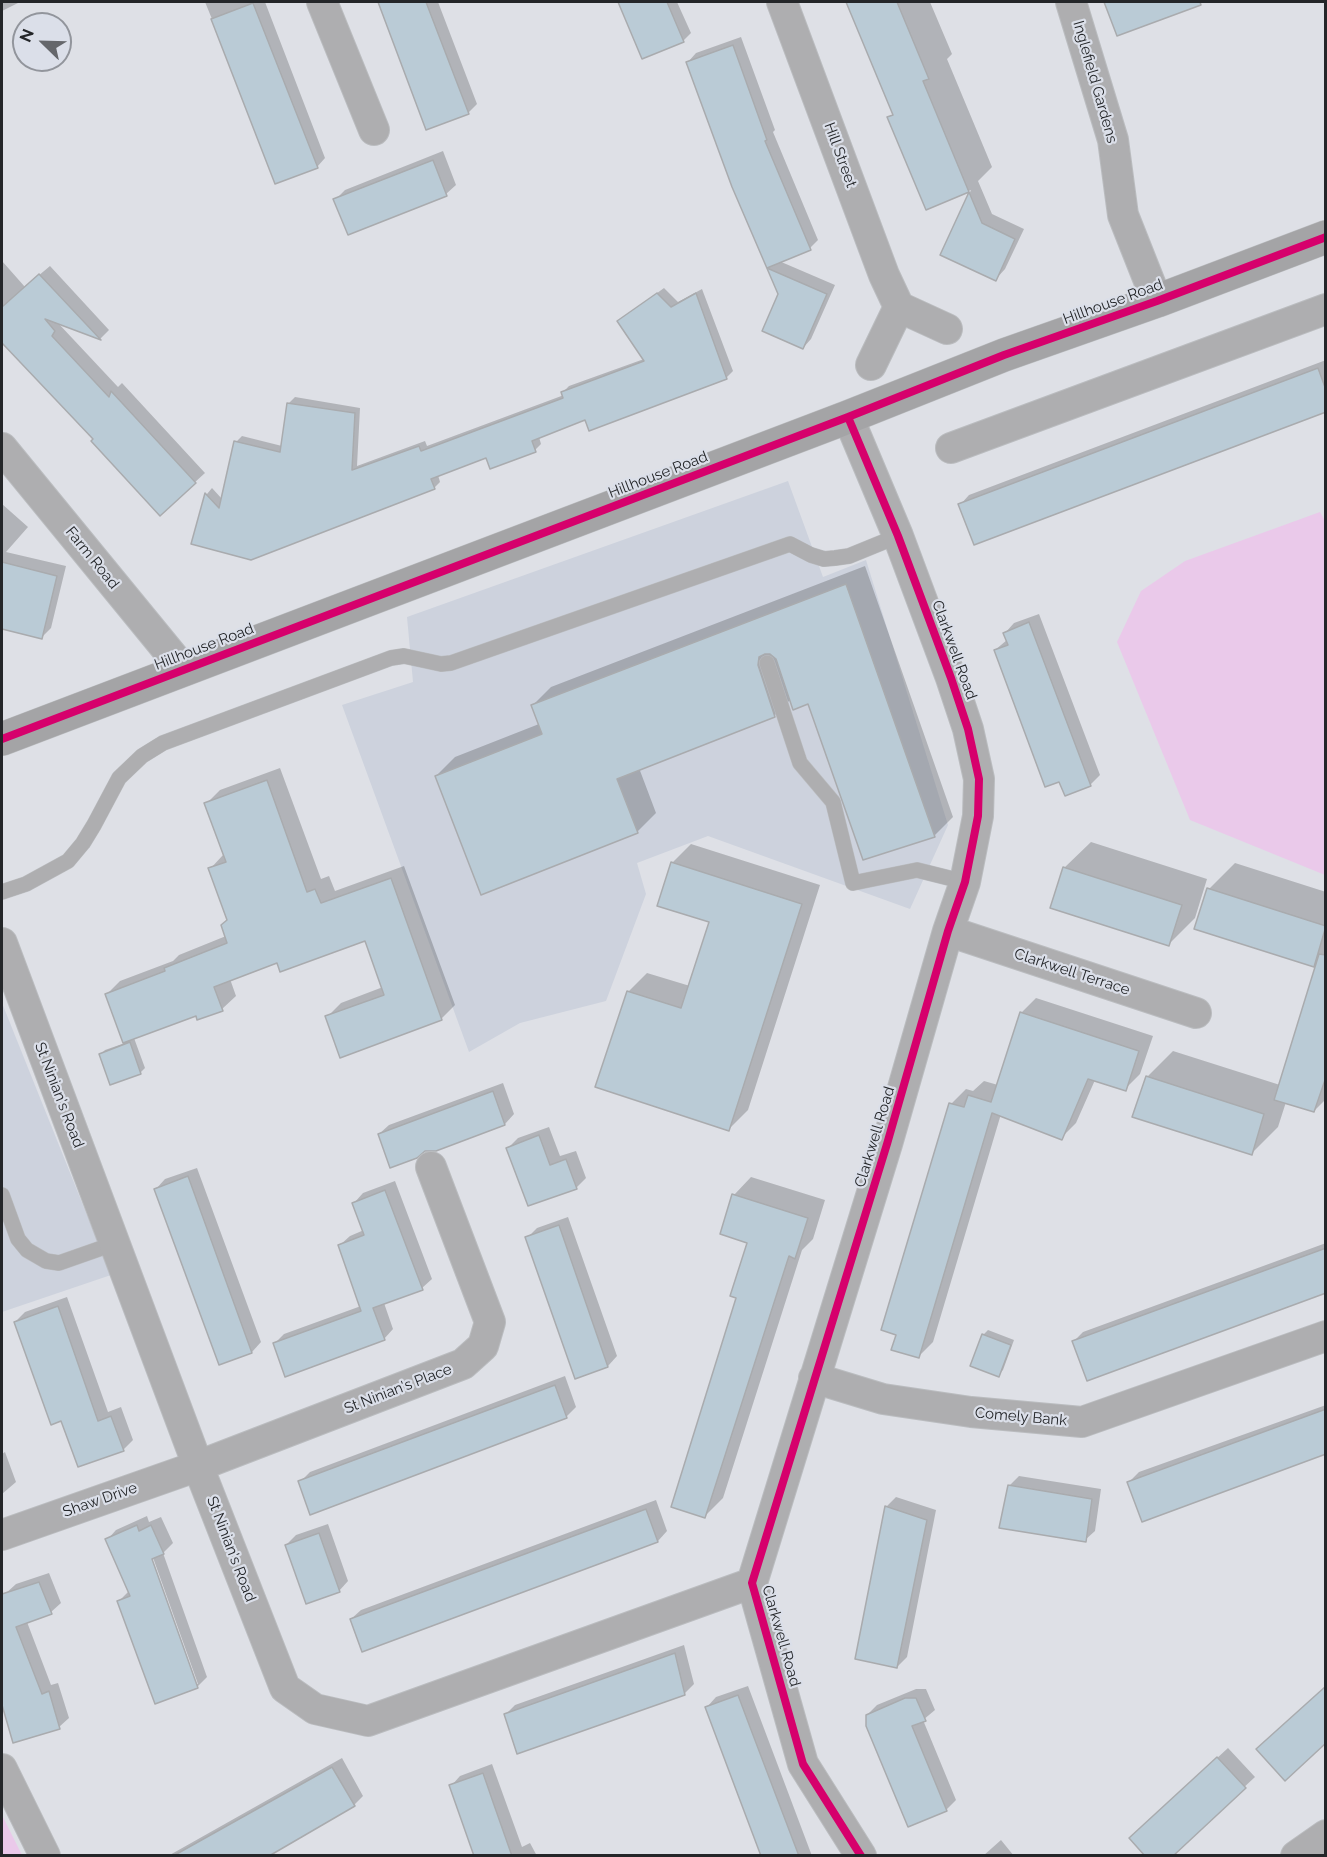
<!DOCTYPE html>
<style>
body{margin:0}
#map{position:relative;width:1327px;height:1857px;overflow:hidden;background:#dee0e6;font-family:Raleway,sans-serif}
canvas{display:block}
.frame{position:absolute;inset:0;border:3px solid #242629;pointer-events:none}
.north{position:absolute;left:12px;top:12px;width:60px;height:60px;box-sizing:border-box;background:#dbdfe9;border:2px solid #92959c;border-radius:50%;rotate:293deg;font-size:16px;font-weight:700;line-height:24px;text-align:center;color:#242629}
.north::after{content:'';display:block;margin:auto;width:21px;height:27px;background:#65676b;clip-path:polygon(50% 0,100% 100%,50% 72%,0 100%)}
</style>
<div id="map">
<canvas width="1327" height="1857"></canvas>
<div class="frame"></div>
<div class="north">N</div>
</div>
<script>
const context = document.querySelector('canvas').getContext('2d');
context.lineJoin = 'round';
function fill(path, color) {
  context.fillStyle = color;
  context.fill(path, 'evenodd');
}
function toPath(rows) {
  const path = new Path2D();
  for (const r of rows) {
    path.moveTo(r[0], r[1]);
    for (let i = 2; i < r.length; i += 2) path.lineTo(r[i], r[i + 1]);
  }
  return path;
}
function trace(path, color, width, dash) {
  context.strokeStyle = color;
  context.lineWidth = width;
  context.lineCap = dash ? 'butt' : 'round';
  context.setLineDash(dash || []);
  context.stroke(path);
}
function write(font, color, halo, rows, align = 'center') {
  context.font = font + ' Raleway,sans-serif';
  context.lineWidth = 4.5;
  context.setLineDash([]);
  context.textBaseline = 'middle';
  context.strokeStyle = halo;
  context.fillStyle = color;
  for (const [text, x, y, turn = 0] of rows) {
    context.save();
    context.translate(x, y);
    context.rotate((+turn || 0) * Math.PI / 180);
    context.textAlign = isNaN(turn) ? turn : align;
    if (halo) context.strokeText(text, 0, 0);
    context.fillText(text, 0, 0);
    context.restore();
  }
}
fill(toPath([
 [788,481,823,577,866,560,948,825,910,909,708,836,637,863,646,894,606,1001,520,1023,469,1052,342,705,413,682,407,617],
 [2,1003,111,1275,2,1312]
]), '#cdd2dd');
fill(toPath([
 [1320,512,1326,523,1325,875,1190,820,1117,642,1141,591,1185,561],
 [2,1815,22,1855,2,1855]
]), '#eac9ea');
fill(toPath([
 [2,2,20,2,2,11],
 [205,2,265,2,325,158,317,167,235,75],
 [378,2,438,2,477,104,468,113,427,128],
 [620,2,677,2,691,33,683,41,643,57],
 [848,2,930,2,952,54,947,59,992,167,978,181,992,214,1024,229,1005,269,996,279,942,254,971,190,927,208,889,118,894,113],
 [1106,2,1187,2,1118,34],
 [741,37,775,130,773,132,818,240,810,248,779,261,835,285,811,339,803,348,734,187,688,62,696,53],
 [443,151,456,185,446,194,335,200,345,190],
 [2,261,25,287,50,266,109,330,100,339,58,323,118,387,122,383,205,473,160,514,95,439,37,361,2,323],
 [664,288,678,302,702,289,733,371,727,377,590,429,586,418,539,437,541,444,535,450,487,456,438,475,440,482,434,488,193,543,207,494,212,488,222,499,236,442,242,436,282,446,289,403,295,397,360,408,357,466,425,441,427,446,564,395,563,392,569,386,644,359,619,321],
 [1326,360,1326,411,960,505,969,495],
 [2,504,28,527,6,552,66,566,51,628,42,637,2,628,2,596,11,592,2,584],
 [865,566,953,817,934,836,809,702,791,699,774,716,639,768,656,813,637,832,436,776,455,757,539,724,532,706,551,687],
 [1039,614,1100,775,1090,785,995,650,1007,640,1005,633,1014,623],
 [280,768,321,879,329,876,335,891,404,866,455,1005,441,1019,327,1017,341,1003,383,987,366,939,278,961,230,979,236,996,222,1009,197,1014,134,1038,145,1068,141,1072,111,1083,100,1055,105,1050,125,1043,106,995,120,981,173,961,179,955,226,936,228,920,210,869,223,855,206,804,220,790],
 [1091,842,1207,879,1195,918,1169,944,1064,868],
 [691,844,820,885,748,1110,729,1129,628,992,647,973,690,986,711,921,672,863],
 [1235,863,1326,892,1326,953,1313,965,1209,889],
 [1326,967,1326,1099,1314,1111,1286,1102,1278,1127,1251,1154,1147,1077,1173,1051,1280,1085],
 [1036,998,1153,1036,1140,1074,1125,1089,1095,1080,1076,1123,1061,1138,1001,1114,933,1342,918,1357,951,1104,966,1089,973,1091,984,1081,998,1085,1021,1013],
 [503,1083,514,1114,505,1124,379,1134,389,1125],
 [549,1127,560,1156,576,1151,586,1178,576,1188,508,1148,518,1138],
 [197,1168,261,1342,252,1352,220,1363,156,1189,165,1179],
 [751,1177,825,1200,813,1239,802,1250,723,1498,705,1516,749,1242,734,1195],
 [395,1181,432,1279,422,1288,384,1303,393,1329,384,1339,274,1344,284,1334,361,1306,340,1245,350,1236,364,1230,354,1203,363,1193],
 [568,1217,617,1356,608,1366,527,1238,537,1228],
 [1326,1243,1326,1292,1074,1341,1083,1332],
 [67,1297,108,1412,121,1407,133,1440,123,1450,62,1419,15,1322,25,1312],
 [988,1330,1014,1340,1003,1370,998,1375,983,1335],
 [565,1376,576,1407,566,1417,300,1482,310,1472],
 [1326,1405,1326,1453,1129,1482,1139,1472],
 [5,1452,16,1482,2,1494,2,1454],
 [1019,1476,1101,1489,1095,1531,1085,1540,1009,1486],
 [896,1497,936,1510,907,1657,897,1667,886,1507],
 [656,1500,667,1531,658,1541,560,1578,351,1619,361,1610],
 [147,1516,149,1522,161,1517,173,1543,163,1553,207,1677,197,1687,119,1601,129,1591,107,1540,116,1530],
 [151,1552,198,1684,195,1684,148,1553],
 [328,1524,348,1581,339,1591,286,1545,296,1535],
 [49,1573,61,1603,51,1612,27,1622,51,1685,58,1683,69,1718,59,1727,9,1701,2,1681,2,1600,4,1595,16,1584],
 [684,1645,694,1684,684,1694,505,1715,515,1705],
 [748,1686,812,1856,763,1856,707,1707,716,1697],
 [916,1689,926,1689,935,1710,923,1720,956,1800,946,1810,867,1715,877,1705],
 [1228,1748,1255,1777,1170,1856,1141,1828],
 [342,1758,363,1796,354,1805,265,1856,168,1856],
 [492,1764,522,1847,530,1843,537,1856,484,1856,451,1786,460,1776],
 [1001,1840,1014,1856,983,1856]
]), '#0003');
const building = toPath([
 [378,2,426,2,469,114,426,130,378,2],
 [618,2,667,2,684,42,642,59,618,2],
 [846,2,897,2,929,79,923,81,969,192,926,210,887,117,893,115,846,2],
 [1104,2,1200,2,1201,5,1117,36,1104,2],
 [253,3,318,168,275,184,211,19,253,3],
 [733,45,767,140,765,141,811,250,767,268,827,294,803,349,762,331,778,294,732,187,686,62,733,45],
 [433,160,447,196,348,235,333,199,433,160],
 [969,192,982,223,1015,239,996,281,940,255,969,192],
 [39,274,101,340,45,319,55,331,52,336,109,397,111,391,196,483,160,516,91,441,93,439,2,343,2,307,39,274],
 [657,293,671,307,696,293,727,379,589,431,585,420,532,441,536,452,490,469,486,458,431,479,435,489,251,560,191,544,205,493,219,508,234,441,280,452,287,403,355,413,352,470,419,446,421,451,563,398,561,392,644,361,617,321,657,293],
 [1318,368,1326,390,1326,412,974,545,958,504,1318,368],
 [2,562,57,576,42,639,2,629,2,562],
 [846,584,935,837,863,860,808,704,793,710,776,659,770,654,765,654,759,657,758,665,775,717,617,779,638,833,481,895,435,776,542,734,531,705,846,584],
 [1029,622,1091,786,1065,796,1059,782,1045,787,994,650,1008,645,1003,633,1029,622],
 [267,780,307,892,315,889,321,903,391,878,442,1020,340,1058,325,1016,384,995,365,941,280,972,277,963,214,987,223,1011,197,1020,196,1016,123,1043,105,994,165,971,164,968,227,943,221,925,227,920,208,868,226,862,204,803,267,780],
 [671,862,802,904,729,1131,595,1087,627,991,681,1008,709,922,657,906,671,862],
 [1063,867,1182,905,1169,946,1050,908,1063,867],
 [1207,888,1326,926,1314,967,1194,929,1207,888],
 [1319,954,1326,955,1326,1077,1314,1112,1274,1100,1319,954],
 [1020,1012,1139,1051,1126,1091,1088,1079,1062,1140,992,1113,919,1358,891,1350,896,1335,881,1330,949,1103,964,1107,968,1095,991,1102,1020,1012],
 [130,1042,141,1074,110,1085,99,1054,130,1042],
 [1146,1076,1264,1114,1252,1155,1132,1117,1146,1076],
 [493,1091,505,1125,436,1151,425,1151,417,1158,390,1168,378,1134,493,1091],
 [539,1135,550,1165,566,1159,577,1189,528,1206,506,1148,539,1135],
 [188,1176,252,1353,219,1365,154,1189,188,1176],
 [385,1190,423,1290,373,1308,385,1340,285,1377,273,1343,361,1311,338,1245,364,1235,352,1203,385,1190],
 [732,1194,808,1218,795,1259,789,1256,705,1518,671,1507,736,1298,730,1296,747,1243,720,1234,732,1194],
 [559,1225,608,1367,575,1379,525,1237,559,1225],
 [1326,1248,1326,1293,1087,1381,1072,1341,1326,1248],
 [58,1306,98,1421,111,1416,124,1451,78,1467,61,1421,51,1425,14,1322,58,1306],
 [982,1334,1011,1345,999,1377,970,1366,982,1334],
 [555,1385,567,1418,310,1515,298,1481,555,1385],
 [1326,1409,1326,1454,1142,1522,1127,1482,1326,1409],
 [1008,1485,1092,1499,1086,1542,999,1528,1008,1485],
 [885,1506,927,1520,897,1668,855,1659,885,1506],
 [646,1509,658,1542,362,1652,350,1619,646,1509],
 [137,1525,139,1531,151,1525,164,1554,152,1559,198,1688,155,1704,117,1601,130,1596,105,1539,137,1525],
 [319,1533,340,1592,306,1604,285,1545,319,1533],
 [39,1582,52,1614,16,1627,42,1694,49,1691,60,1729,13,1743,2,1705,2,1594,39,1582],
 [675,1653,685,1695,517,1754,504,1714,675,1653],
 [1326,1686,1326,1743,1285,1781,1256,1749,1326,1686],
 [738,1695,750,1727,799,1856,761,1856,738,1795,705,1707,738,1695],
 [905,1698,916,1698,926,1721,912,1726,947,1811,908,1827,866,1726,866,1715,905,1698],
 [1217,1757,1246,1788,1173,1856,1145,1856,1129,1838,1217,1757],
 [332,1767,355,1806,269,1856,173,1856,332,1767],
 [483,1773,493,1802,512,1856,474,1856,449,1785,483,1773]
]);
fill(building, '#bacbd6');
trace(building, '#a9abae', 1.5);
const lane = toPath([
 [767,663,800,763,833,802,853,883,917,870,965,882],
 [2,892,26,884,68,861,83,843,94,825,119,778,142,756,163,743,391,658,404,656,441,664,451,663,790,544,811,555,824,559,835,558,849,556,898,536],
 [2,1195,18,1239,27,1250,46,1261,59,1263,116,1243]
]);
const street = toPath([
 [322,2,374,130],
 [782,2,884,275,899,307,947,329],
 [1071,2,1113,140,1123,215,1157,301],
 [871,365,899,307],
 [848,417,898,536,951,678,968,729,979,779,978,816,965,882,948,931,887,1144,752,1583,803,1764,861,1856],
 [2,448,183,669],
 [951,448,1326,309],
 [948,931,1196,1013],
 [2,943,198,1466,285,1688,315,1709,368,1721,752,1583],
 [814,1378,883,1399,971,1412,1082,1422,1326,1336],
 [2,1535,198,1466,463,1364,483,1346,490,1322,431,1167],
 [2,1769,45,1856],
 [1296,1856,1326,1835]
]);
const secondary = toPath([
 [2,739,848,417,1004,355,1157,301,1326,237]
]);
trace(lane, '#babcbf', 16);
trace(street, '#babcbf', 32);
trace(secondary, '#babcbf', 34);
trace(lane, '#aeaeb0', 15);
trace(street, '#aeaeb0', 30);
trace(secondary, '#a4a4a6', 33);
trace(toPath([
 [848,417,898,536,951,678,968,729,979,779,978,816,965,882,948,931,887,1144,752,1583,803,1764,861,1856],
 [2,739,848,417,1004,355,1157,301,1326,237]
]), '#d6006c', 8);
write('15px', '#242629', '#dbdfe9', [
 ["Inglefield Gardens",1095,82,74],
 ["Hill Street",840,155,70],
 ["Hillhouse Road",1113,302,-20],
 ["Hillhouse Road",658,475,-21],
 ["Farm Road",92,558,51],
 ["Hillhouse Road",204,647,-21],
 ["Clarkwell Road",954,650,70],
 ["Clarkwell Terrace",1072,972,18],
 ["St Ninian's Road",59,1095,69],
 ["Clarkwell Road",875,1137,-73],
 ["St Ninian's Place",398,1389,-21],
 ["Comely Bank",1021,1417,5],
 ["Shaw Drive",100,1500,-19],
 ["St Ninian's Road",231,1549,69],
 ["Clarkwell Road",781,1636,74]
]);
</script>
